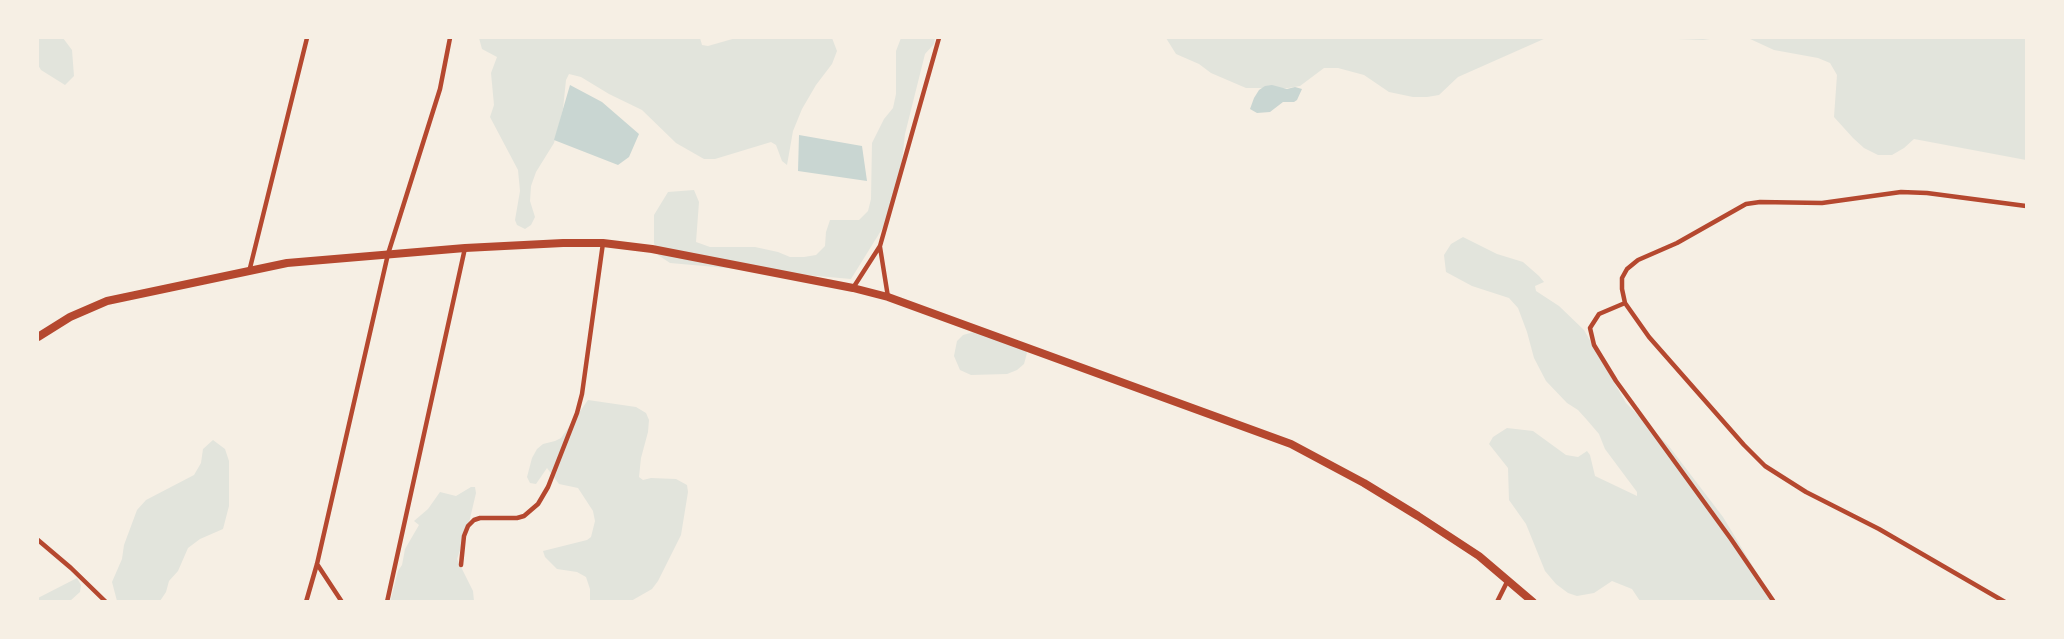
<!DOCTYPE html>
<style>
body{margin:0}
#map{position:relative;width:2064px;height:639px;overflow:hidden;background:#f6efe4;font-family:Merriweather,serif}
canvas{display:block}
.frame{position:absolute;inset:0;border:39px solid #f6efe4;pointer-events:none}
</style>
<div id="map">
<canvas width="2064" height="639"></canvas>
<div class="frame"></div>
</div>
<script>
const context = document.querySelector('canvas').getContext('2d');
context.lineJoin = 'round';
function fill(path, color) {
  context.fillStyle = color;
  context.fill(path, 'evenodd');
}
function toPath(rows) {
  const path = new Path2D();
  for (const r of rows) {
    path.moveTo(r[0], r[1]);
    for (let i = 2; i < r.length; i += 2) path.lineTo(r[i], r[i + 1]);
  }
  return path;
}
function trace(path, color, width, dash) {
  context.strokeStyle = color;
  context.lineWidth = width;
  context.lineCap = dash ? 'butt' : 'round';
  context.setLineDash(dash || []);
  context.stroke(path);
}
fill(toPath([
 [38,38,63,38,72,50,74,76,65,85,41,70,38,65],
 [479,38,700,38,702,45,708,46,736,38,832,38,837,51,832,64,816,85,802,109,793,131,787,165,782,161,776,145,771,142,715,159,704,159,676,143,642,110,609,94,581,77,569,74,566,80,563,109,554,143,536,172,531,186,530,201,535,217,531,225,525,229,517,225,515,220,520,191,518,170,490,117,494,105,491,73,497,57,482,49],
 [901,38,935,38,934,44,925,54,905,134,902,160,892,209,887,221,851,279,670,263,658,255,654,243,654,215,668,192,694,190,699,202,696,242,710,247,755,247,778,252,790,257,804,257,816,255,825,246,826,232,830,220,859,220,868,211,871,199,872,143,884,119,893,108,896,94,896,51],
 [1166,38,1546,38,1458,77,1439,95,1427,97,1413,97,1389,92,1364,75,1338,68,1324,68,1300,86,1288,88,1246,88,1211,73,1199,64,1176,54],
 [1653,38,2026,38,2026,160,1914,139,1904,148,1892,155,1878,155,1864,148,1853,138,1834,117,1837,75,1830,63,1818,58,1774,50,1748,38,1717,38,1703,40],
 [1463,237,1497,254,1523,262,1539,276,1544,282,1535,286,1536,291,1559,306,1584,330,1626,403,1668,445,1723,517,1774,601,1640,601,1632,589,1612,581,1594,593,1577,596,1568,593,1556,584,1545,571,1526,524,1509,500,1508,468,1489,444,1493,437,1507,428,1533,431,1566,455,1578,457,1587,451,1590,455,1595,476,1637,496,1637,492,1605,449,1599,434,1587,420,1578,410,1567,403,1546,381,1534,358,1527,332,1518,308,1509,298,1472,286,1446,272,1444,255,1451,244],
 [978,331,1021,344,1027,353,1024,364,1017,370,1007,374,971,375,960,370,954,356,957,341,963,335],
 [588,400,636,407,646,413,649,420,648,432,641,458,639,477,643,480,651,478,676,479,687,485,688,492,681,535,658,581,652,589,631,601,590,601,590,589,586,577,577,572,557,569,545,557,543,551,587,540,591,537,595,521,593,511,578,488,559,484,547,468,536,484,530,483,527,477,532,458,537,449,543,444,555,441,561,438],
 [213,440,225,449,229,461,229,506,223,529,200,539,188,548,178,571,169,581,166,592,160,601,117,601,112,582,122,559,124,545,137,510,146,500,194,475,201,463,203,449],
 [471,487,475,487,476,493,468,527,457,559,473,591,474,601,390,602,398,571,402,565,405,549,419,525,414,521,428,509,440,492,456,496],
 [77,578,81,585,80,592,70,601,38,601,38,598]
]), '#e2e4dc');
fill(toPath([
 [570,85,602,102,639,134,629,157,618,165,554,140],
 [1272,85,1287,89,1295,87,1302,89,1297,100,1294,102,1283,102,1270,112,1257,113,1250,109,1254,98,1259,90,1265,86],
 [799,135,862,146,867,181,798,171]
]), '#c9d6d2');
trace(toPath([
 [880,247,888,297],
 [249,272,307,38],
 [853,288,880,246,939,38],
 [1625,303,1599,314,1590,328,1594,345,1616,381,1731,539,1774,602],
 [38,540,71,568,106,602],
 [317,564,342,602],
 [461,565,464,536,468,526,474,520,480,518,517,518,524,516,538,504,548,487,577,413,582,394,603,243],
 [306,602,317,564,388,254,440,89,450,38],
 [387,602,465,248],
 [1497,602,1508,580],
 [2005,602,1879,529,1806,492,1765,466,1744,445,1649,337,1625,303,1622,289,1622,278,1627,269,1638,260,1677,243,1746,204,1760,202,1822,203,1901,192,1927,193,2026,206]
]), '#b5482f', 4.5);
trace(toPath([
 [38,337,70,317,107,301,287,263,465,248,563,243,603,243,652,249,853,288,888,297,1291,444,1364,483,1418,516,1479,556,1533,602]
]), '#b5482f', 8);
</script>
